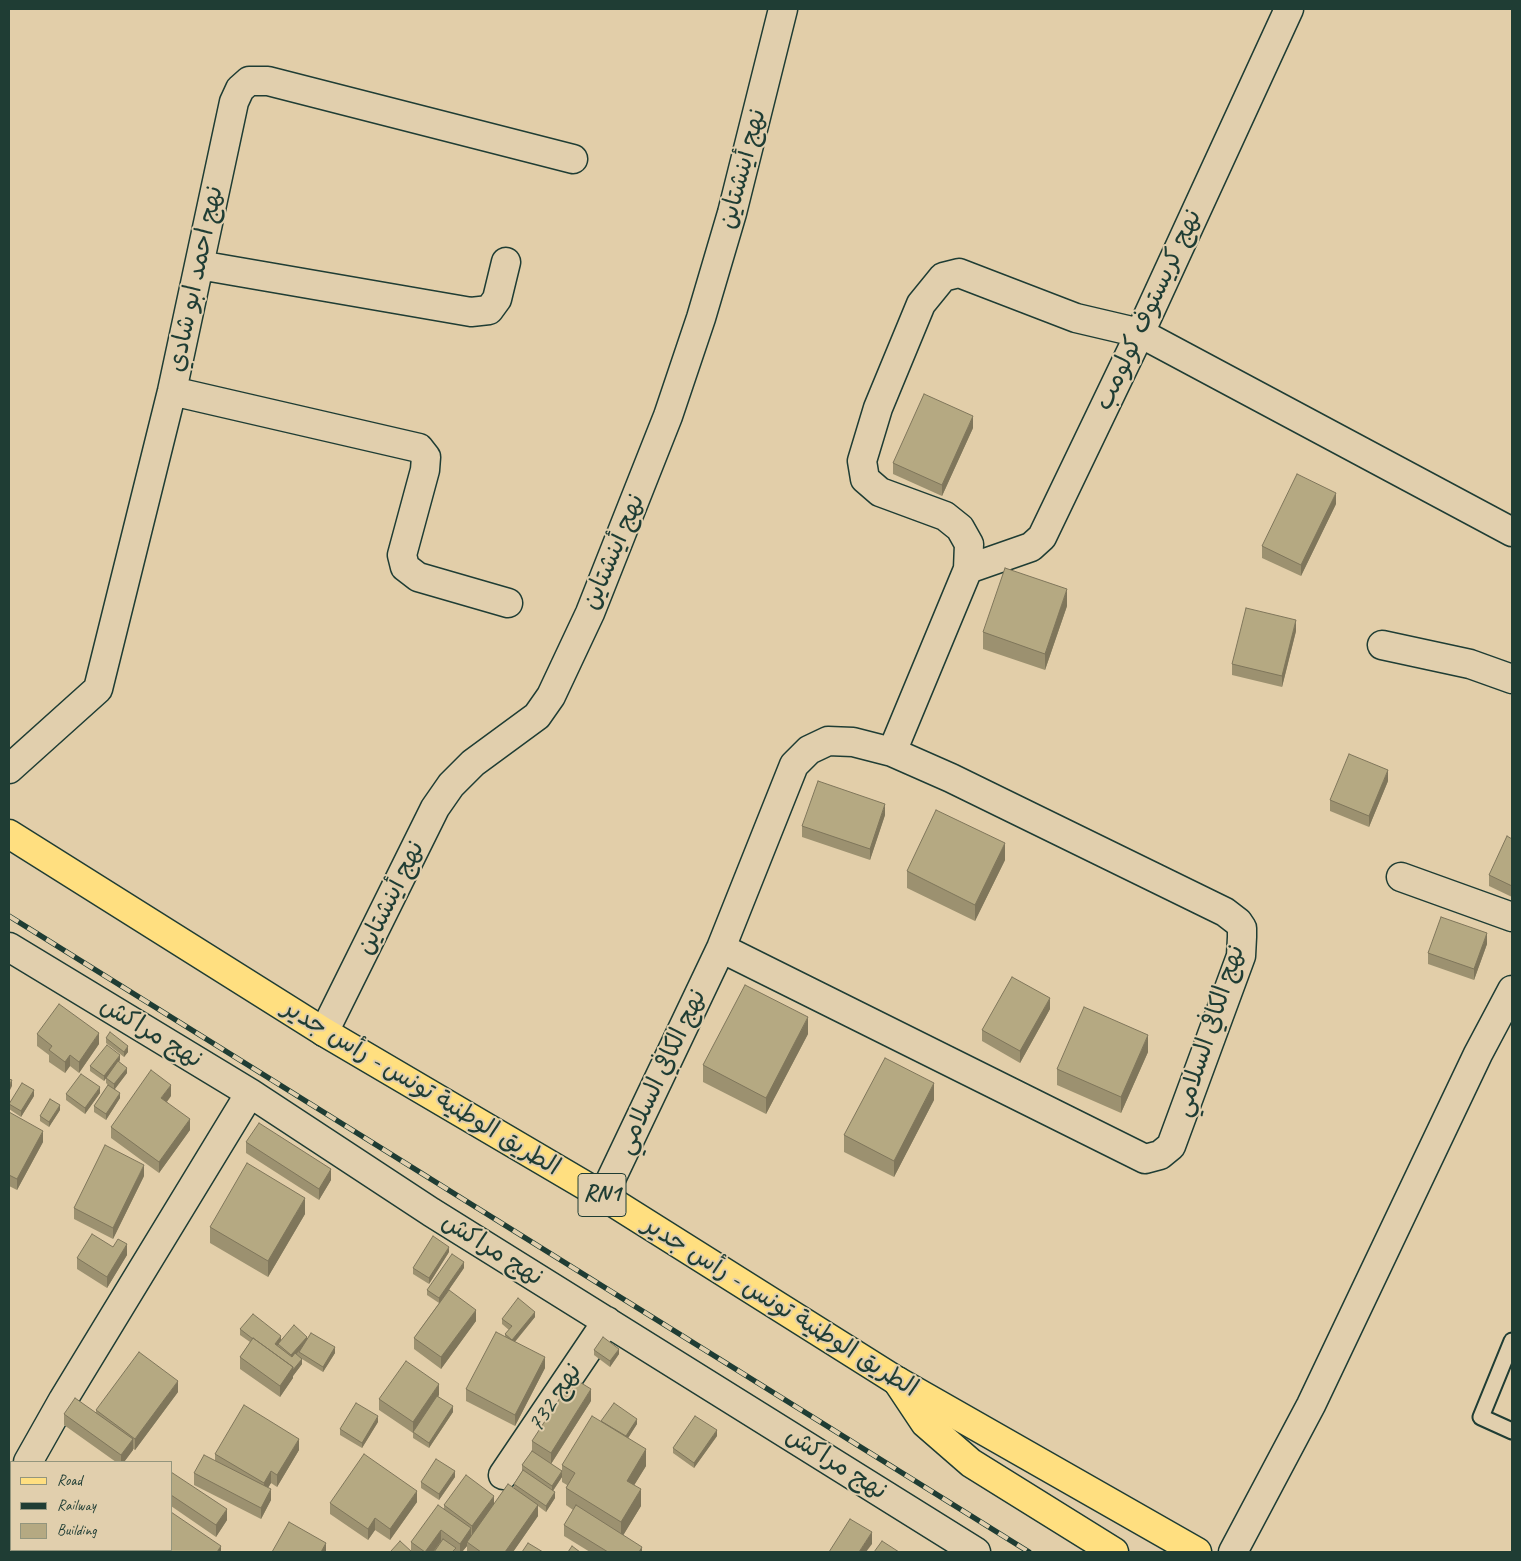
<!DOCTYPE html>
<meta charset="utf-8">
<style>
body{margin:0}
#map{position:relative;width:1521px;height:1561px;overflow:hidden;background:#e2cea9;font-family:Caveat,sans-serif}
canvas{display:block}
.frame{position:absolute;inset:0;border:10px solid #1f3d34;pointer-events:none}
.legend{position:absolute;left:10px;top:1461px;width:162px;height:90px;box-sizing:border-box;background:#e1cfad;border:1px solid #93957d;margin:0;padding:6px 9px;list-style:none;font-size:15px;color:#1f3d34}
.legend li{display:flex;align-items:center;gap:10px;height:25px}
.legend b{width:25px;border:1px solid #93957d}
</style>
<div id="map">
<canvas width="1521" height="1561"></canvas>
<div class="frame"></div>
<ul class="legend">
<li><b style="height:6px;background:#ffdf80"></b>Road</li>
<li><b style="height:6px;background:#1f3d34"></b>Railway</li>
<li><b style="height:14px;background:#b5a982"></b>Building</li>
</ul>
</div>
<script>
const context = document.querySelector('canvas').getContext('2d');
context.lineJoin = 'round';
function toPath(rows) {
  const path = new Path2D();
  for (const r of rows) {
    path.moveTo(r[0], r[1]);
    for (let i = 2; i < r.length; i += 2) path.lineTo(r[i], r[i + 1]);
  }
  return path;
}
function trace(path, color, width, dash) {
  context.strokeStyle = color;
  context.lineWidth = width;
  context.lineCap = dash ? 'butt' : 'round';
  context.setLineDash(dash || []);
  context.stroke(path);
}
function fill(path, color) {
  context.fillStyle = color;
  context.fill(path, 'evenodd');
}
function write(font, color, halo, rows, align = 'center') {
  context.font = font + ' Caveat,"Playpen Sans Arabic",sans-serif';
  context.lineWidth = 4;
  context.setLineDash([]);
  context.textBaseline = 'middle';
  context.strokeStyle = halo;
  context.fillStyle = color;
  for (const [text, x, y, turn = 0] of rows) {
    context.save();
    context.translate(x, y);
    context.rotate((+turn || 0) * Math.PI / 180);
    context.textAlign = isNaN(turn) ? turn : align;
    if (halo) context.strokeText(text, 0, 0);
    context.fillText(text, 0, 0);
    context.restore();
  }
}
const service = toPath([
 [1512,1341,1481,1417,1512,1431]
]);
const minor = toPath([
 [199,265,471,312,489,310,497,299,506,262],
 [172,391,419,448,426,457,425,470,402,555,405,567,418,577,508,603],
 [968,569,1031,547,1042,537,1140,333,1289,9],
 [1382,645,1470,664,1512,679],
 [892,752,968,569,969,544,960,528,945,516,880,492,865,479,862,461,878,408,921,304,943,277,959,273,1076,318,1140,333,1512,532],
 [9,769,98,689,172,391,234,102,240,89,249,81,268,81,573,159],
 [1401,877,1512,917],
 [9,947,250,1093,431,1212,976,1552],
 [324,1032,435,808,451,785,473,763,537,716,551,696,590,613,668,416,701,318,732,213,783,9],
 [603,1196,721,948,794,765,809,750,828,741,853,742,892,752,951,778,1225,912,1238,922,1242,928,1242,937,1241,956,1171,1146,1160,1155,1145,1159,721,948],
 [28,1462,63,1400,250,1093],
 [503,1475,607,1321],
 [9,1497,11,1493],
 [1233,1552,1311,1405,1478,1054,1512,990]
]);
const primary = toPath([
 [9,834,324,1032,603,1196,897,1381,1197,1552]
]);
const trunk = toPath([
 [897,1381,925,1423,971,1463,1114,1552]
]);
trace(service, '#1f3d34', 19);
trace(minor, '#1f3d34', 31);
trace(primary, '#1f3d34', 31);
trace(trunk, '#1f3d34', 31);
trace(service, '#e1cfad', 15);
trace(minor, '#e1cfad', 28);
trace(primary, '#ffdf80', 28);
trace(trunk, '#ffdf80', 28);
const rail = toPath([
 [9,916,1029,1552]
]);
trace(rail, '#1f3d34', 5.5);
trace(rail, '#e1cfad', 4, [11]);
fill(toPath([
 [973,428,942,496,893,474,893,463],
 [1336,504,1301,576,1262,558,1262,546],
 [1067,606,1045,670,983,649,983,632],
 [1296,631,1282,687,1232,675,1232,664],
 [1388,781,1369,827,1330,811,1330,800],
 [885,815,870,860,802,837,802,826],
 [1512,839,1512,897,1489,886,1489,875],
 [1005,860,975,921,907,888,907,871],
 [1487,944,1474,980,1428,964,1428,953],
 [1050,1009,1020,1063,982,1041,982,1030],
 [37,1034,99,1044,79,1073,70,1066,65,1073,49,1062,49,1055,37,1046],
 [808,1034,766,1114,703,1082,703,1065],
 [106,1038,128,1052,124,1057,106,1043],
 [1148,1052,1121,1113,1057,1085,1057,1069],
 [120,1060,119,1061,127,1073,115,1089,120,1098,106,1120,94,1112,94,1106,108,1085,106,1083,106,1078,104,1081,90,1071,90,1066],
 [100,1093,85,1114,66,1100,66,1094],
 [34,1096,21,1117,9,1109,9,1104],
 [171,1096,167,1102,190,1130,159,1173,111,1138,111,1127],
 [934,1100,894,1177,844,1152,844,1135],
 [60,1110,49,1127,40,1121,40,1116],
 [9,1112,43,1142,17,1190,9,1186],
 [246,1142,331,1180,319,1200,246,1153],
 [144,1176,113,1239,74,1219,74,1208],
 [305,1214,268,1277,210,1243,210,1227],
 [113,1247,127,1255,107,1288,77,1269,77,1258],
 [449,1252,429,1284,413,1274,413,1268],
 [464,1268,448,1291,476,1321,441,1369,414,1349,414,1338,439,1303,427,1295,427,1290],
 [535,1317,515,1342,545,1368,515,1426,466,1401,466,1389,505,1337,505,1334,509,1330,502,1324,502,1319],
 [240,1329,281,1341,307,1338,335,1353,323,1372,302,1359,302,1364,293,1376,293,1378,280,1397,240,1369,240,1357,250,1342,240,1335],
 [594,1350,619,1354,610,1367,594,1355],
 [178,1392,135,1450,133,1449,133,1450,124,1462,116,1462,64,1425,64,1414,96,1413,96,1410],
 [439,1395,438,1396,453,1412,429,1448,413,1438,413,1432,415,1430,413,1433,379,1410,379,1399],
 [591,1401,551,1464,562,1471,562,1465,601,1421,637,1424,628,1438,646,1466,634,1485,641,1506,623,1535,642,1552,590,1552,564,1536,564,1525,573,1510,566,1505,566,1488,567,1485,562,1482,562,1477,553,1491,555,1498,546,1512,538,1506,538,1516,513,1552,467,1552,467,1546,462,1552,391,1552,391,1551,411,1551,411,1542,444,1508,444,1505,494,1504,514,1488,514,1484,522,1472,522,1465,532,1451,532,1441],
 [378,1422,362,1448,340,1435,340,1429],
 [717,1436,694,1468,673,1453,673,1448],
 [299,1450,277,1487,271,1483,268,1488,271,1500,261,1519,194,1485,194,1473,215,1461,215,1454],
 [171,1472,227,1520,216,1537,171,1506],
 [455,1477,439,1500,421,1488,421,1482],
 [417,1502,390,1540,375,1530,368,1540,330,1514,330,1503],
 [67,1550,107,1550,105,1552,70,1552]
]), '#9c9170');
fill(toPath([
 [973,416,973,428,942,496,942,485],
 [1336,493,1336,504,1301,576,1301,565],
 [1067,589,1067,606,1045,670,1045,654],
 [1296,620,1296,631,1282,687,1282,676],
 [1388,770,1388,781,1369,827,1369,816],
 [885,804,885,815,870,860,870,849],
 [1005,843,1005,860,975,921,975,905],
 [1487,933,1487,944,1474,980,1474,969],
 [1050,998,1050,1009,1020,1063,1020,1051],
 [808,1017,808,1034,766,1114,766,1098],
 [99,1033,99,1044,79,1073,79,1062],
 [1148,1035,1148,1052,1121,1113,1121,1097],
 [128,1046,128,1052,124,1057,124,1052],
 [70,1055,70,1066,65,1073,65,1062],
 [120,1055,120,1060,104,1081,104,1076],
 [127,1068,127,1073,114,1090,114,1084],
 [12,1080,12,1086,9,1092,9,1086],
 [934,1083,934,1100,894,1177,894,1161],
 [171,1085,171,1096,161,1109,161,1098],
 [100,1087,100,1093,85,1114,85,1108],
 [34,1090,34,1096,21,1117,21,1111],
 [120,1093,120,1098,106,1120,106,1114],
 [60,1105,60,1110,49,1127,49,1122],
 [190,1119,190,1130,159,1173,159,1162],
 [43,1131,43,1142,17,1190,17,1179],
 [144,1165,144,1176,113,1239,113,1228],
 [331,1169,331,1180,319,1200,319,1189],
 [305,1198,305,1214,268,1277,268,1261],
 [127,1244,127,1255,107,1288,107,1277],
 [449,1247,449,1252,429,1284,429,1278],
 [464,1262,464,1268,439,1304,439,1298],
 [476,1310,476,1321,441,1369,441,1357],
 [535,1312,535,1317,512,1345,512,1340],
 [281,1336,281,1341,275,1349,275,1344],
 [307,1337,307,1342,291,1360,291,1355],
 [335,1347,335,1353,323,1372,323,1367],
 [619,1349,619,1354,610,1367,610,1361],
 [545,1357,545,1368,515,1426,515,1415],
 [302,1359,302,1364,293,1376,293,1378,280,1397,280,1386,293,1367],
 [178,1381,178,1392,135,1450,135,1439],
 [439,1384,439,1395,413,1433,413,1422],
 [591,1389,591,1401,551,1464,551,1453],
 [453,1406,453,1412,429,1448,429,1443],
 [378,1416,378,1422,362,1448,362,1443],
 [637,1419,637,1424,625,1443,625,1437],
 [717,1430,717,1436,694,1468,694,1463],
 [133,1439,133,1450,124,1462,121,1462,121,1455],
 [299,1439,299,1450,277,1487,277,1475],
 [646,1449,646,1466,627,1497,627,1481],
 [271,1471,271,1483,264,1494,264,1483],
 [455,1471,455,1477,439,1500,439,1494],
 [562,1472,562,1477,552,1492,552,1486],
 [271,1489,271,1500,261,1519,261,1508],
 [641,1489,641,1506,621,1539,621,1522],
 [417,1491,417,1502,390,1540,390,1529],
 [555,1492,555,1498,546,1512,546,1506],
 [494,1496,494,1508,472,1537,472,1526],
 [538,1505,538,1516,513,1552,505,1552],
 [227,1509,227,1520,216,1537,216,1525],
 [375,1518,375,1530,368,1540,368,1529],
 [471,1528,471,1540,467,1542,467,1546,462,1552,460,1552,460,1544],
 [441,1530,441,1541,433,1552,425,1552],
 [872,1532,872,1544,866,1552,859,1552],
 [326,1543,326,1552,321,1552],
 [221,1546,221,1552,217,1552],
 [642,1547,642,1552,639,1552],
 [99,1550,107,1550,105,1552,97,1552]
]), '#7f765b');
const building = toPath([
 [924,394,973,416,942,485,893,463,924,394],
 [1297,474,1336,493,1301,565,1262,546,1297,474],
 [1005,568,1067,589,1045,654,983,632,1005,568],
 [1246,608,1296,620,1282,676,1232,664,1246,608],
 [1349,754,1388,770,1369,816,1330,800,1349,754],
 [818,781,885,804,870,849,802,826,818,781],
 [936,810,1005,843,975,905,907,871,936,810],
 [1507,836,1512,839,1512,886,1489,875,1507,836],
 [1441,917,1487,933,1474,969,1428,953,1441,917],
 [1012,977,1050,998,1020,1051,982,1030,1012,977],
 [745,985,808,1017,766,1098,703,1065,745,985],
 [59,1004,99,1033,79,1062,70,1055,65,1062,49,1050,52,1046,37,1034,59,1004],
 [1084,1007,1148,1035,1121,1097,1057,1069,1084,1007],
 [110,1032,128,1046,124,1052,106,1038,110,1032],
 [107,1045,120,1055,104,1076,90,1066,107,1045],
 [885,1058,934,1083,894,1161,844,1135,885,1058],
 [118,1061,127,1068,114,1084,106,1078,118,1061],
 [151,1070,171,1085,161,1098,190,1119,159,1162,111,1127,151,1070],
 [81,1074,100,1087,85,1108,66,1094,81,1074],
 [9,1079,12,1080,9,1086,9,1079],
 [22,1083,34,1090,21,1111,9,1104,22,1083],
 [108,1085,120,1093,106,1114,94,1106,108,1085],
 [50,1099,60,1105,49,1122,40,1116,50,1099],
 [9,1112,43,1131,17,1179,9,1175,9,1112],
 [259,1123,331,1169,319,1189,246,1142,259,1123],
 [105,1145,144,1165,113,1228,74,1208,105,1145],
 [247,1163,305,1198,268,1261,210,1227,247,1163],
 [92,1234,113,1247,118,1239,127,1244,107,1277,77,1258,92,1234],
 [433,1236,449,1247,429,1278,413,1268,433,1236],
 [452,1254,464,1262,439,1298,427,1290,452,1254],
 [449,1290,476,1310,441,1357,414,1338,449,1290],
 [518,1298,535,1312,512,1340,505,1334,512,1326,502,1319,518,1298],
 [253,1314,281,1336,275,1344,292,1357,295,1353,302,1359,293,1370,293,1367,253,1338,253,1339,240,1329,253,1314],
 [294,1325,307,1337,291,1355,278,1344,294,1325],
 [496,1332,545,1357,515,1415,466,1389,496,1332],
 [311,1333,335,1347,323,1367,299,1352,311,1333],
 [603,1337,619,1349,610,1361,594,1350,603,1337],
 [253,1338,293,1367,280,1386,240,1357,253,1338],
 [139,1352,178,1381,135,1439,96,1410,139,1352],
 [406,1361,439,1384,413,1422,379,1399,406,1361],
 [573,1378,591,1389,551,1453,532,1441,573,1378],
 [437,1396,453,1406,429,1443,413,1432,437,1396],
 [75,1398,133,1439,121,1455,64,1414,75,1398],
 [356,1403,378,1416,362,1443,340,1429,356,1403],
 [614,1403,637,1419,626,1436,601,1421,614,1403],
 [244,1405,299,1439,277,1475,271,1471,264,1483,215,1454,244,1405],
 [592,1416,646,1449,627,1481,641,1489,621,1522,566,1488,575,1473,562,1465,592,1416],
 [695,1416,717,1430,694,1463,673,1448,695,1416],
 [532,1451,562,1471,552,1486,522,1465,532,1451],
 [364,1454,417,1491,390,1529,375,1518,368,1529,330,1503,364,1454],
 [204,1455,271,1489,261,1508,194,1473,204,1455],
 [436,1459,455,1471,439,1494,421,1482,436,1459],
 [523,1470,555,1492,546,1506,514,1484,523,1470],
 [171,1472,227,1509,216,1525,171,1495,171,1472],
 [466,1475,494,1496,472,1526,444,1505,466,1475],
 [508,1484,538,1505,505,1552,481,1552,467,1542,508,1484],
 [438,1505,471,1528,460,1544,441,1530,425,1552,411,1542,438,1505],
 [576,1505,642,1547,639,1552,608,1552,564,1525,576,1505],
 [171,1512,221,1546,217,1552,128,1552,129,1550,171,1550,171,1512],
 [850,1519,872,1532,859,1552,829,1552,850,1519],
 [289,1522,326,1543,321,1552,272,1552,289,1522],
 [443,1539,456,1548,452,1552,434,1552,443,1539],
 [400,1541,412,1552,392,1552,391,1551,400,1541],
 [882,1541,899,1552,874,1552,882,1541],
 [528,1543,543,1552,522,1552,528,1543],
 [572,1546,580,1552,568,1552,572,1546],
 [82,1550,99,1550,97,1552,86,1552,82,1550]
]);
fill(building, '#b5a982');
trace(building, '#7f765b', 1);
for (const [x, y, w] of [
 [602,1195,48]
]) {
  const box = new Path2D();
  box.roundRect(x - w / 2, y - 21.5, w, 43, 4);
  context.fillStyle = '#e1cfad';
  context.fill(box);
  trace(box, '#1f3d34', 1);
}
write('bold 24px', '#1f3d34', null, [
 ["RN1",602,1195]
]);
write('25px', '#1f3d34', '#e1cfad', [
 ["نهج أينشتاين",743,169,-75],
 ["نهج احمد ابو شادي",196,279,-78],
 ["نهج كريستوف كولومب",1149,310,-65],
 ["نهج أينشتاين",614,552,-67],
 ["نهج أينشتاين",391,898,-64],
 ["نهج الكافي السلامي",1210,1031,-72],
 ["نهج مراكش",151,1033,31],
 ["نهج الكافي السلامي",662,1072,-65],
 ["الطريق الوطنية تونس - رأس جدير",421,1088,31],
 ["نهج مراكش",492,1250,32],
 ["الطريق الوطنية تونس - رأس جدير",780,1307,32],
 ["نهج 732",555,1398,-56],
 ["نهج مراكش",836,1464,32]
]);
</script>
